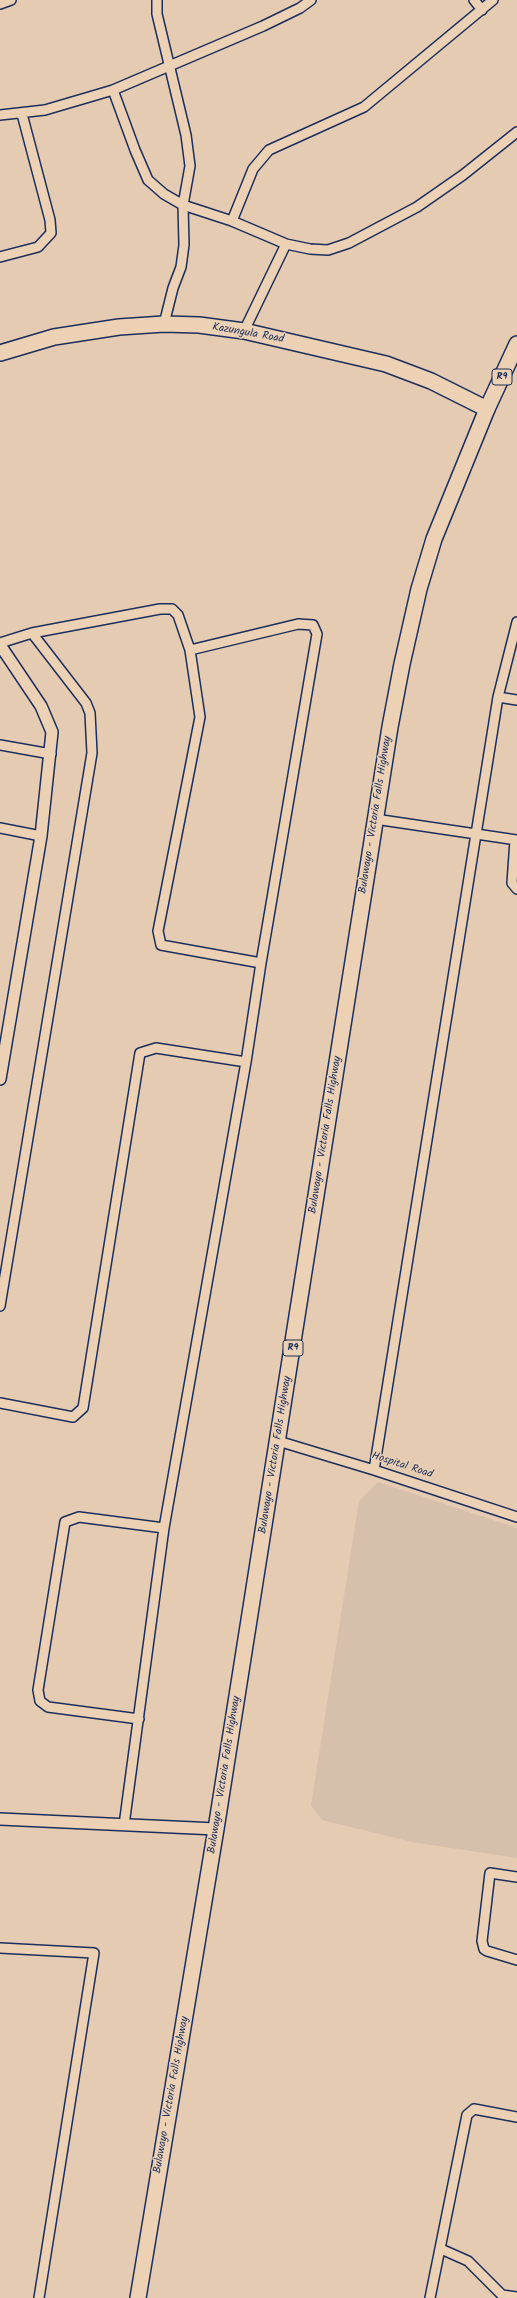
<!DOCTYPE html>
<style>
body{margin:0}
canvas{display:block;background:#e5cbb1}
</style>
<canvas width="517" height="2298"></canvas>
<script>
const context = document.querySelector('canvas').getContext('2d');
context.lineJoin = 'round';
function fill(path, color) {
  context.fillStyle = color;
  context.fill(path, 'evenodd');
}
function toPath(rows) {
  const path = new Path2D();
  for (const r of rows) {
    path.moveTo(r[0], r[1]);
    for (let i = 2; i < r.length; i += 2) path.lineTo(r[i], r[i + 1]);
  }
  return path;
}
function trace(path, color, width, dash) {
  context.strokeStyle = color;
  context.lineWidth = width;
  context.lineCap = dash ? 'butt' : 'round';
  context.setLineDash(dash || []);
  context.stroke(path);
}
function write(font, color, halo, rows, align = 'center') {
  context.font = font + ' Kalam,sans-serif';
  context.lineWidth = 3;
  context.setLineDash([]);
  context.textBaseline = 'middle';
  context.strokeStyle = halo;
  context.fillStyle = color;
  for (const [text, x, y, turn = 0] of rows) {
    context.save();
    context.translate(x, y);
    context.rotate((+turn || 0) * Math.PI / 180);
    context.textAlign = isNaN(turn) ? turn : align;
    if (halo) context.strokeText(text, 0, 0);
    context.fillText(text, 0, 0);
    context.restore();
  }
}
fill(toPath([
 [378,1482,517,1528,517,1858,412,1842,322,1820,311,1805,359,1501]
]), '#d6bfab');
const minor = toPath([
 [157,0,157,14,186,135,190,166,183,205,184,245,181,267,173,288,164,324],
 [311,0,300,8,263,26,113,90,135,150,148,180,164,194,183,205,232,221,286,244,310,249,328,250,349,243,417,207,463,175,517,132],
 [474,0,482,10],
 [0,4,11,0],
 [0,115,45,110,113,90],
 [232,221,253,169,269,150,364,107,493,0],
 [0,257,38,247,51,233,50,220,22,114],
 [244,331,286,244],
 [0,643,32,633,160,609,172,609,178,615,190,650,200,717,158,931,161,945,261,963],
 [498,697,517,700],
 [0,745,51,754],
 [375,819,517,840],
 [0,828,41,836],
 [515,840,512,883,517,889],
 [0,1306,92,753,90,713,86,703,32,633],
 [0,1403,73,1417,83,1408,140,1053,156,1048,246,1062],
 [278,1441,374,1470,517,1517],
 [374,1470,498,697,517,622],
 [139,1719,48,1707,40,1701,38,1690,65,1522,79,1517,164,1528],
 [124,1825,164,1528,246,1062,261,963,317,634,313,625,298,624,190,650],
 [517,1877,490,1873,482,1941,484,1949,487,1951,517,1960],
 [0,1948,94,1953,39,2298],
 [441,2249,468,2261,502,2295,517,2297],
 [430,2298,467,2115,474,2109,517,2117]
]);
const tertiary = toPath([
 [0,645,41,706,52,732,41,836,0,1079],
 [0,1819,216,1829]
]);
const primary = toPath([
 [0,353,54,337,119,327,164,324,199,325,244,331,386,364,431,381,487,409]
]);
const trunk = toPath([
 [138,2298,216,1829,390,727,402,664,419,589,434,539,487,409,517,344]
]);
trace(minor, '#1b2f5e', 12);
trace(tertiary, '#1b2f5e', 14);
trace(primary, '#1b2f5e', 18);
trace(trunk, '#1b2f5e', 18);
trace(minor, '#edd1b4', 9);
trace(tertiary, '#edd1b4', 11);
trace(primary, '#edd1b4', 15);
trace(trunk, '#edd1b4', 15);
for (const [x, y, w] of [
 [502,377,20],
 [293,1348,20]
]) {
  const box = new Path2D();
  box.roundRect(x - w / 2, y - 8, w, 16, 3);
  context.fillStyle = '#edd1b4';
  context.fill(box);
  trace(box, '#1b2f5e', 1);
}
write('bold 10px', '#1b2f5e', null, [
 ["R9",502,377],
 ["R9",293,1348]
]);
write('11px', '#1b2f5e', '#edd1b4', [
 ["Kazungula Road",248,334,10],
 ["Bulawayo - Victoria Falls Highway",376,815,-81],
 ["Bulawayo - Victoria Falls Highway",326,1135,-81],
 ["Bulawayo - Victoria Falls Highway",276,1455,-81],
 ["Hospital Road",402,1466,18],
 ["Bulawayo - Victoria Falls Highway",225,1775,-81],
 ["Bulawayo - Victoria Falls Highway",172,2095,-80]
]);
</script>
